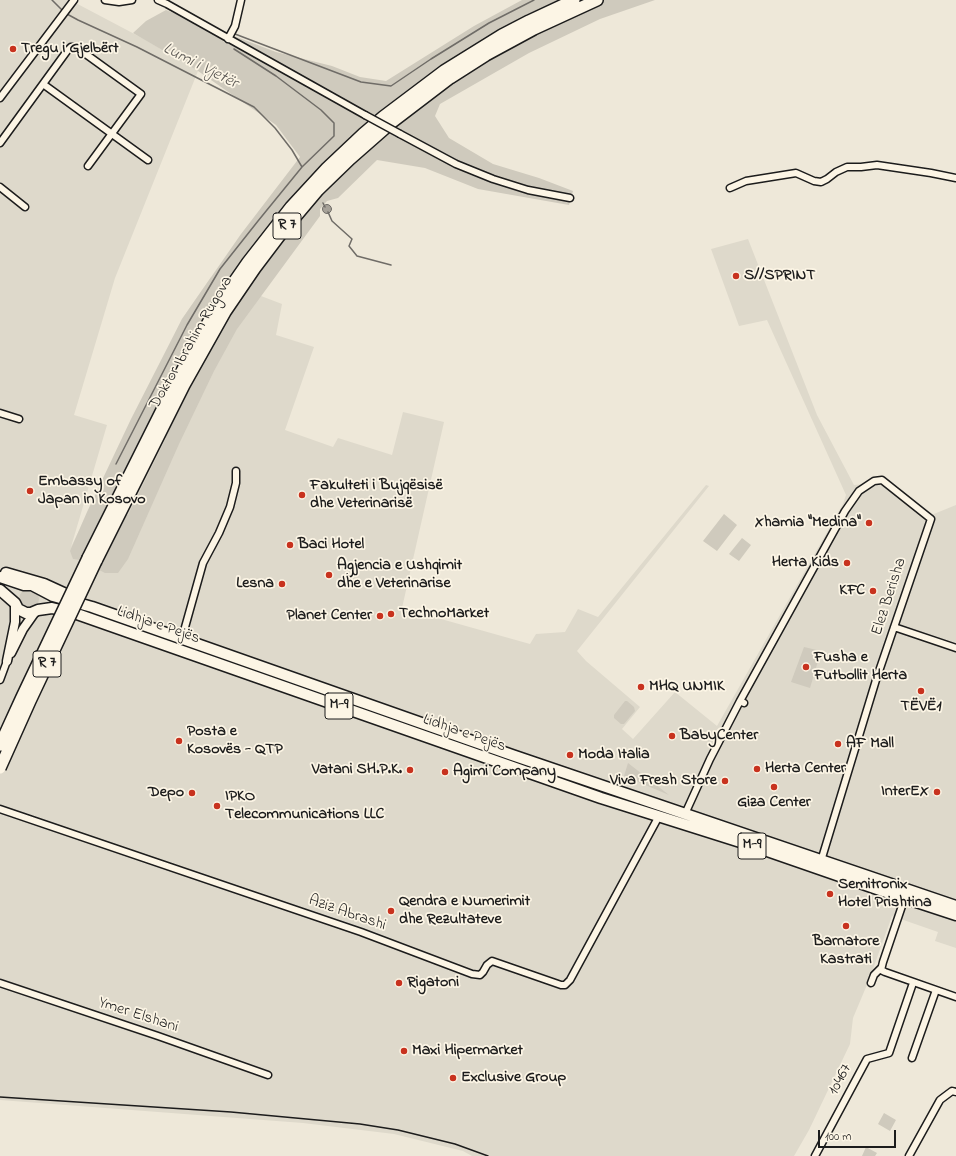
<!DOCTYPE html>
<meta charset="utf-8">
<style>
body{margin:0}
#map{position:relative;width:956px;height:1156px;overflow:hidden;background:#eee8d9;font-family:"Indie Flower",sans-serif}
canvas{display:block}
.scale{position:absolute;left:818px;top:1130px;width:78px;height:18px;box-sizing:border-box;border:2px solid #1c1c1c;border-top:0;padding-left:5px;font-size:12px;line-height:14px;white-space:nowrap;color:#1c1c1c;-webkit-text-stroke:3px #fcf5e5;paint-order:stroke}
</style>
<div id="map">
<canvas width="956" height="1156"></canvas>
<div class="scale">100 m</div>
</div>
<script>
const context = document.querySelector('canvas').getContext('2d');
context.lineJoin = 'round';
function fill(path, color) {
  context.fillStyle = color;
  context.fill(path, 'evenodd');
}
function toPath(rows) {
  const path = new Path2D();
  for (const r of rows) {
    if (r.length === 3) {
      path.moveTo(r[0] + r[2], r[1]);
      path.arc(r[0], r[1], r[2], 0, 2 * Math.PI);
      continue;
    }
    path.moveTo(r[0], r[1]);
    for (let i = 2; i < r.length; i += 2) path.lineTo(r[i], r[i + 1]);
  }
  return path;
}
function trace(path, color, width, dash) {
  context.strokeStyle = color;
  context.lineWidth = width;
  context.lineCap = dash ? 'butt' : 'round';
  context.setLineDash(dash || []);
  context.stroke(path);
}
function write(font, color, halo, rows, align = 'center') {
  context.font = font + ' "Indie Flower",sans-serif';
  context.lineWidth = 3.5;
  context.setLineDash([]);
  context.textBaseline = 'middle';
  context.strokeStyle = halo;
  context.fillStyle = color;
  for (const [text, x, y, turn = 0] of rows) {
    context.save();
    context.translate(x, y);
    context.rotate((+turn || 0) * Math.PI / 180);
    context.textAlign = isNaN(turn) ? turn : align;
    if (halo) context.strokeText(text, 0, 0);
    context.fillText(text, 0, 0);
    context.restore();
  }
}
fill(toPath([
 [0,0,70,0,142,38,198,71,115,278,74,415,107,425,71,547,182,319,211,277,282,304,276,335,314,347,285,430,333,447,338,438,392,455,403,412,444,422,402,608,530,644,536,634,565,632,578,609,598,617,706,485,709,486,577,651,586,661,640,707,622,729,633,739,675,692,717,726,843,504,846,495,767,320,739,326,711,249,748,239,817,415,854,485,876,483,886,486,924,518,956,505,956,948,935,941,938,932,892,916,869,980,853,1018,850,1044,809,1130,794,1156,472,1156,463,1151,394,1134,303,1123,0,1100]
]), '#ded9cb');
fill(toPath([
 [522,0,655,0,600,19,529,53,440,104,435,116,449,138,493,164,539,178,573,191,569,205,478,189,425,168,377,160,338,198,327,201,320,209,320,216,237,329,214,371,179,444,128,559,118,573,105,573,80,560,73,559,70,551,87,512,131,419,182,319,241,234,300,157,276,125,198,71,133,33,146,21,166,10,276,52,332,66,360,77,386,81,474,26],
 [146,428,166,438,128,515,110,505],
 [724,514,737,525,717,551,703,541],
 [742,538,751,545,739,561,729,554],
 [29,599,10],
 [804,647,821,651,810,688,791,682],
 [625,701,627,701,634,707,635,711,624,724,621,724,614,718,614,715],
 [628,763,669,795,624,776],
 [884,1113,896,1120,890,1131,878,1124],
 [866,1147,877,1153,875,1156,862,1156]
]), '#cfcabd');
const water = toPath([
 [327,209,4.5]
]);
fill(water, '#a7a299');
trace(water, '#6f6c67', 1);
trace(toPath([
 [52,0,62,10],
 [67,14,78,20,137,47,254,107,275,128,292,150,302,167],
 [235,34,361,82,391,86,431,59,489,23,534,0],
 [323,203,325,207],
 [328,212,332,221,352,239,349,246,357,256,391,265],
 [116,464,187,325,220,269,258,221,302,167,334,136,334,123,321,110,276,76,234,49]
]), '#6f6c67', 1.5);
const minor = toPath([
 [105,0,119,2,132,0],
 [158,0,167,4,365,115],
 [228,39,235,26,241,0],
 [43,84,148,160],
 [0,98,74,0],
 [400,134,456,164,493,179,528,190,570,198],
 [0,143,67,51,71,47,76,47,141,94,88,166],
 [0,187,25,207],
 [730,188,746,181,796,173,814,181,821,182,827,179,836,172,847,167,861,167,877,165,931,173,956,178],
 [0,413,19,419],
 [894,627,956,648],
 [182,638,203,563,219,533,230,507,236,483,236,471],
 [0,680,7,661],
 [740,701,845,511,859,491,874,481,882,480,931,519,876,680,821,861],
 [0,809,361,932,472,974,480,975,483,972,487,965,492,961,561,985,565,985,570,980,659,816],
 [685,814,710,759,740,701,744,703],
 [903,903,883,962,881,970,885,972,956,997],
 [0,983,158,1036,268,1075],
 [871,983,874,975,881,968],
 [912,1058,936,990],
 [815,1156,867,1059,889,1053,913,983],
 [909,1156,940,1100,952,1091,956,1092]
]);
const tertiary = toPath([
 [11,653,23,629,35,612],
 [7,661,15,622,15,605]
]);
const trunk = toPath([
 [6,573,44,584,68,595],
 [0,577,24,585,32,585,53,596,92,607,512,755,956,906],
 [0,590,15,603,18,609,26,613,31,613,38,610,52,608,77,614,601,798,753,846,880,890,956,915]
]);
const motorway = toPath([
 [88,558,176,382,216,308,248,262,291,207,327,168,363,134,383,117,444,71,502,35,529,21,574,0],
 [96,561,184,385,225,312,255,268,280,235,318,190,350,159,391,123,450,78,486,55,534,29,597,0]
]);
trace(minor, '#1c1c1c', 9);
trace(tertiary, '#1c1c1c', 11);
trace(trunk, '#1c1c1c', 13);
trace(motorway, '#1c1c1c', 14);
trace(minor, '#fcf5e5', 6);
trace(tertiary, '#fcf5e5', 8);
trace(trunk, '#fcf5e5', 10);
trace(motorway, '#fcf5e5', 11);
trace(toPath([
 [0,1097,231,1112,360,1124,398,1130,455,1144,488,1156]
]), '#1c1c1c', 1.5);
const minorBridge = toPath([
 [365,115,400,134]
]);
const motorwayBridge = toPath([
 [0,745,22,697,88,558],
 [0,768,30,701,96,561]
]);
trace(minorBridge, '#1c1c1c', 9, []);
trace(motorwayBridge, '#1c1c1c', 14, []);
trace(minorBridge, '#fcf5e5', 6);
trace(motorwayBridge, '#fcf5e5', 11);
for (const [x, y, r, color] of [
 [13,49,4,"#c8321e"],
 [736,276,4,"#c8321e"],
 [30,491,4,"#c8321e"],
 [302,495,4,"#c8321e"],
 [869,523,4,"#c8321e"],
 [290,545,4,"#c8321e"],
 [847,563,4,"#c8321e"],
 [329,575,4,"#c8321e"],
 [282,584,4,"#c8321e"],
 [873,591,4,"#c8321e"],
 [391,614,4,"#c8321e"],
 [380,616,4,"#c8321e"],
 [806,667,4,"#c8321e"],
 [641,687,4,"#c8321e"],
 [921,691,4,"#c8321e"],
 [672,736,4,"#c8321e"],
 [179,741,4,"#c8321e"],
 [838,744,4,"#c8321e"],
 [570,755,4,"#c8321e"],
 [757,769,4,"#c8321e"],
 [410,770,4,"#c8321e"],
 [445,772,4,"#c8321e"],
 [725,781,4,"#c8321e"],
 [774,787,4,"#c8321e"],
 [937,792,4,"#c8321e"],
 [192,793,4,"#c8321e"],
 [217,806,4,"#c8321e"],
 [830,894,4,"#c8321e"],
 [391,911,4,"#c8321e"],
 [846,926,4,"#c8321e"],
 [399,983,4,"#c8321e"],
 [404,1051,4,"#c8321e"],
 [453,1078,4,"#c8321e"]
]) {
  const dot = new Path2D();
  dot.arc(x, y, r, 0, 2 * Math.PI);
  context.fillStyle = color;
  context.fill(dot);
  trace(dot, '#fcf5e5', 1.5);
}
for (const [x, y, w] of [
 [287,226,28],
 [47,664,28],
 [339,706,28],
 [752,846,28]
]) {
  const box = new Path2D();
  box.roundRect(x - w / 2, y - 13, w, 26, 3);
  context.fillStyle = '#fcf5e5';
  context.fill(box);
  trace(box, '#1c1c1c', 1);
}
write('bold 15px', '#1c1c1c', null, [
 ["R 7",287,226],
 ["R 7",47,664],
 ["M-9",339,706],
 ["M-9",752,846]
]);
write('bold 16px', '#1c1c1c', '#fcf5e5', [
 ["Tregu i Gjelbërt",21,49],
 ["S//SPRINT",744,276],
 ["Embassy of",38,482],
 ["Japan in Kosovo",38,500],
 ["Fakulteti i Bujqësisë",310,486],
 ["dhe Veterinarisë",310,504],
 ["Xhamia \"Medina\"",861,523,"right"],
 ["Baci Hotel",298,545],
 ["Herta Kids",839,563,"right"],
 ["Agjencia e Ushqimit",337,566],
 ["dhe e Veterinarise",337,584],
 ["Lesna",274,584,"right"],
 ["KFC",865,591,"right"],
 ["TechnoMarket",399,614],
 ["Planet Center",372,616,"right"],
 ["Fusha e",814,658],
 ["Futbollit Herta",814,676],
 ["MHQ UNMIK",649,687],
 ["TËVË1",921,707,"center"],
 ["Posta e",187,732],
 ["Kosovës - QTP",187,750],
 ["BabyCenter",680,736],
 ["AF Mall",846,744],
 ["Moda Italia",578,755],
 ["Herta Center",765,769],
 ["Vatani SH.P.K.",402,770,"right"],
 ["Agimi Company",453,772],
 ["Viva Fresh Store",717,781,"right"],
 ["InterEX",929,792,"right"],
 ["Depo",184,793,"right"],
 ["IPKO",225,797],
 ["Telecommunications LLC",225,815],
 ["Giza Center",774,803,"center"],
 ["Semitronix",838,885],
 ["Hotel Prishtina",838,903],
 ["Qendra e Numerimit",399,902],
 ["dhe Rezultateve",399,920],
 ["Barnatore",846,942,"center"],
 ["Kastrati",846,960,"center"],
 ["Rigatoni",407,983],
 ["Maxi Hipermarket",412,1051],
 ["Exclusive Group",461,1078]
], 'left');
write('16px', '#1c1c1c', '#fcf5e5', [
 ["Doktor Ibrahim Rugova",192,343,-60],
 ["Elez Berisha",890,597,-72],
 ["Lidhja e Pejës",158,626,19],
 ["Lidhja e Pejës",464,734,19],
 ["Aziz Abrashi",347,914,19],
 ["Ymer Elshani",138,1016,18],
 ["10467",841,1080,-62]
]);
write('italic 17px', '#5b5854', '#fcf5e5', [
 ["Lumi i Vjetër",200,67,27]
]);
</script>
